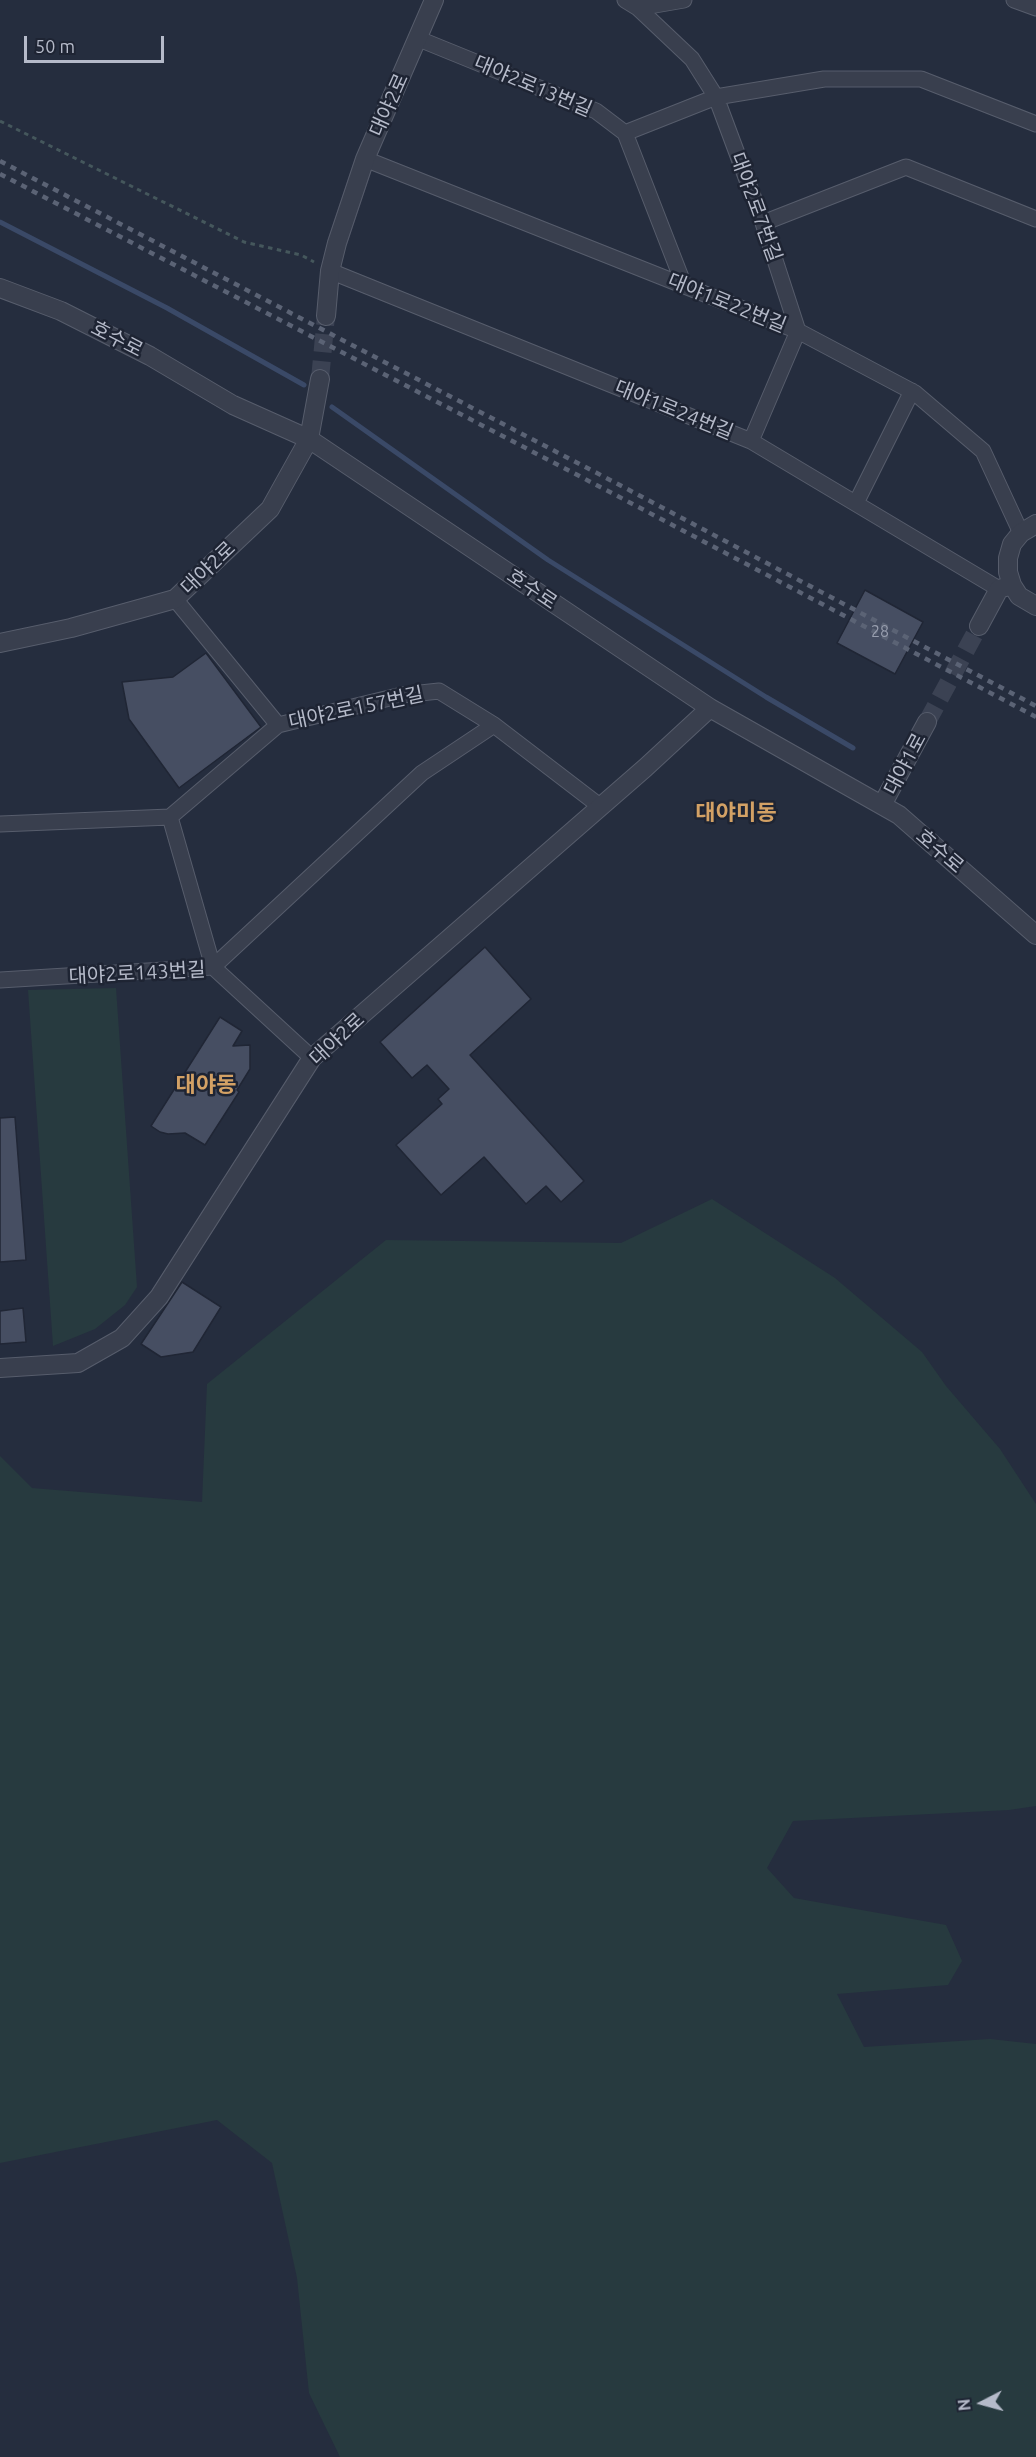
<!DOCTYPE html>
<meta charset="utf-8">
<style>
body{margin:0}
#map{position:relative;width:1036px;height:2457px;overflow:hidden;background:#252d3e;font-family:Ubuntu,sans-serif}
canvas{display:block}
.north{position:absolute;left:952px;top:2373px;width:60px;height:60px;-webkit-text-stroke:4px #1e2433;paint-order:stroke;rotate:264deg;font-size:16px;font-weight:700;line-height:24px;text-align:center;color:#b5bac9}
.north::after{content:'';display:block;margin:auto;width:21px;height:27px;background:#b5bac9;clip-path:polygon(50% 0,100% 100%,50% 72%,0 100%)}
.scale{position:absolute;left:24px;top:36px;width:140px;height:27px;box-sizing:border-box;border:3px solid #b5bac9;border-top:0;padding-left:8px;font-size:18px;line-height:21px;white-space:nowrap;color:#b5bac9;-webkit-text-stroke:4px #1e2433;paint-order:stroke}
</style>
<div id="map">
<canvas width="1036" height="2457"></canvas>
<div class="north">N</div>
<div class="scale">50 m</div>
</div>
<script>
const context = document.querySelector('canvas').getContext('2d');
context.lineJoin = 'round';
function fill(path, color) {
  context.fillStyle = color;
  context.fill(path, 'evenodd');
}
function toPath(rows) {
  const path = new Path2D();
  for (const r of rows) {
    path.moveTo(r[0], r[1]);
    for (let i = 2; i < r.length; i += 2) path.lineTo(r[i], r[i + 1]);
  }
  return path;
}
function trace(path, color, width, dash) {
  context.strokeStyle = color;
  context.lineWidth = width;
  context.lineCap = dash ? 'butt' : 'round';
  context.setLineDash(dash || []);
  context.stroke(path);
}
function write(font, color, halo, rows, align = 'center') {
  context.font = font + ' Ubuntu,"Noto Sans KR",sans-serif';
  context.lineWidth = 5;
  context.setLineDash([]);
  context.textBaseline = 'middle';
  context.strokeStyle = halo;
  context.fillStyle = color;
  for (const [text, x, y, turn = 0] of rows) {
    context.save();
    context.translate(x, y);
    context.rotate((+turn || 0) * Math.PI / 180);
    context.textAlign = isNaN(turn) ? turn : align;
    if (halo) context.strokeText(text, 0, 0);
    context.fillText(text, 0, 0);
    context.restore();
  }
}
fill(toPath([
 [116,988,137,1287,125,1305,95,1329,53,1346,28,990],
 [712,1199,835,1278,922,1352,946,1386,1000,1449,1036,1504,1036,1806,1009,1810,793,1821,767,1868,794,1898,946,1925,962,1961,948,1985,837,1994,864,2047,990,2039,1036,2044,1036,2457,340,2457,309,2393,297,2278,272,2163,217,2120,0,2163,0,1456,32,1488,202,1502,207,1384,386,1240,621,1243]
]), '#273a3f');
trace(toPath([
 [0,222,167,308,304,385],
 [332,407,548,560,766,697,853,748]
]), '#3a4967', 5);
const building = toPath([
 [865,590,923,622,895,674,837,643,865,590],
 [206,653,261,727,179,788,129,719,122,682,173,677,206,653],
 [485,947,531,999,470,1055,584,1181,561,1202,546,1186,526,1204,484,1157,441,1195,396,1145,442,1104,438,1099,449,1089,427,1065,412,1078,380,1042,485,947],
 [220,1017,242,1031,233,1046,250,1045,250,1069,237,1090,239,1092,205,1145,185,1133,168,1134,160,1132,151,1126,220,1017],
 [15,1117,26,1260,0,1262,0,1118,15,1117],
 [182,1282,221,1307,193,1352,161,1357,141,1344,182,1282],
 [23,1308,26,1342,0,1344,0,1311,23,1308]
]);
fill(building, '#464e62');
trace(building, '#202635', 1.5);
trace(toPath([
 [320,379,326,316],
 [927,722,979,626]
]), '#3b4253', 18, [18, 9]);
const minor = toPath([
 [625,0,638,8,692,59,716,97,763,223,798,331,751,441],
 [1014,0,1036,8],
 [638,8,684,0],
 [419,39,596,111,625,133,684,285],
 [625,133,716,97,824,79,921,79,1036,124],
 [365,159,798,331,915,393,983,451,1021,533],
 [763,223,906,167,1036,219],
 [330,271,751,441,999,589],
 [856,503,912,391],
 [175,599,278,725],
 [170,817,213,967,422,773,494,725],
 [0,824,170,817,278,725,402,695,439,691,494,725,601,807],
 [0,980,213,967,312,1058]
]);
const tertiary = toPath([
 [0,288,61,311,150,356,233,405,309,439,710,708,899,815,1036,935],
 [326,316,330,271,337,243,365,159,434,0],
 [1036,524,1021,533,1012,544,1008,558,1008,572,1012,585,1019,596,1036,606],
 [979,626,999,589,1012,585],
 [0,643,71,628,175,599,270,509,309,439,320,379],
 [882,805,927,722],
 [0,1368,78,1363,122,1338,159,1297,312,1058,645,768,710,708]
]);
trace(minor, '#575d6c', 17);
trace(tertiary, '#575d6c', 20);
trace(toPath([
 [0,121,244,242,301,255,314,262]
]), '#45575c', 3, [4.5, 4.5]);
trace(minor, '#393f4e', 15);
trace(tertiary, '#393f4e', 18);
trace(toPath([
 [0,161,614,482,1036,706],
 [0,174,608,491,1036,717]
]), '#5b6375', 4.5, [6, 6]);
write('16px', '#999faf', null, [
 ["28",880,632]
]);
write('20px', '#b5bac9', '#1e2433', [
 ["대야2로13번길",533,86,23],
 ["대야2로",389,105,-66],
 ["대야2로7번길",756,207,70],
 ["대야1로22번길",727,303,22],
 ["호수로",117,339,27],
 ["대야1로24번길",674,410,22],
 ["대야2로",208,568,-44],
 ["호수로",532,589,34],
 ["대야2로157번길",356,708,-12],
 ["대야1로",905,764,-62],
 ["호수로",940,851,41],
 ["대야2로143번길",137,973,-3],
 ["대야2로",337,1039,-43]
]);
write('bold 22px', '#d3a165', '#1e2433', [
 ["대야미동",736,813],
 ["대야동",206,1085]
]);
</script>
